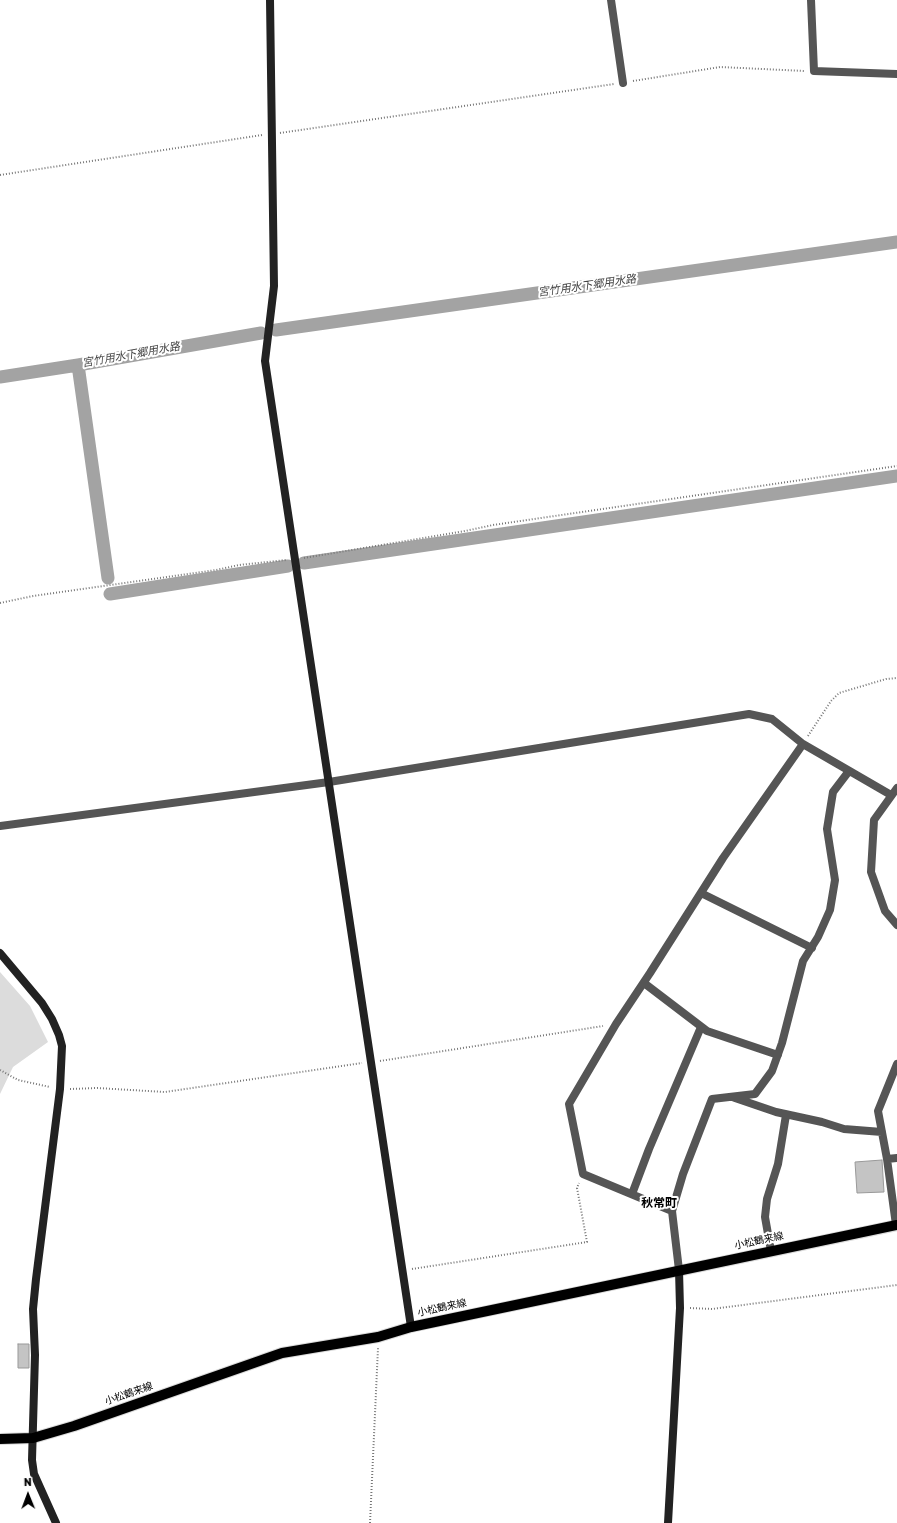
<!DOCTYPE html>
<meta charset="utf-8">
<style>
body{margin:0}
#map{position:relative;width:897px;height:1523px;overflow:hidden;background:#fff;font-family:Rubik,sans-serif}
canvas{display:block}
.north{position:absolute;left:8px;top:1475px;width:40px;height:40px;-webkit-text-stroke:3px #fff;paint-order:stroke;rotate:359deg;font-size:11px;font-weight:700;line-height:16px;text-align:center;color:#000}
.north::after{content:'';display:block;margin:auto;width:14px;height:18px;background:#000;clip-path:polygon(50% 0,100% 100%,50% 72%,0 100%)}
</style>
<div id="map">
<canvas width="897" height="1523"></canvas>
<div class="north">N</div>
</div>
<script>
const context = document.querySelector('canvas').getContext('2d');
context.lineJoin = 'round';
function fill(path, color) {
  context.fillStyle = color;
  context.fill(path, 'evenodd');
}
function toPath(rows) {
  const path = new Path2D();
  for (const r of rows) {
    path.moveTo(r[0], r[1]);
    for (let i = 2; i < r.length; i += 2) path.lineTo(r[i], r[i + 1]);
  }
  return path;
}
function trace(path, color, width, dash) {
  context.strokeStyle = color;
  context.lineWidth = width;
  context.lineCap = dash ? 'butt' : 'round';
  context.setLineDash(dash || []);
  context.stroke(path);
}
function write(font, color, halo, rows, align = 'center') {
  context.font = font + ' Rubik,"Noto Sans JP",sans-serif';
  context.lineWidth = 4;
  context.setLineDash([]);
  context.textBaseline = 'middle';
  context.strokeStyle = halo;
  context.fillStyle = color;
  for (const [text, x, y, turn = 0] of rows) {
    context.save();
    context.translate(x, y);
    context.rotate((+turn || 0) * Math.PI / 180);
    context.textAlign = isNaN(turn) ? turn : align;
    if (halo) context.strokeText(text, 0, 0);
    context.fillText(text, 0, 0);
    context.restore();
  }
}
fill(toPath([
 [0,972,30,1006,48,1042,13,1067,0,1094]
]), '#dcdcdc');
trace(toPath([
 [276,330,897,242],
 [78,365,108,578],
 [0,377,78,365,261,333],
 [304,563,897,476],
 [110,594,288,566]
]), '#a3a3a3', 13);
const building = toPath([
 [882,1160,884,1192,857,1193,855,1162,882,1160],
 [18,1344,29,1344,29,1368,18,1368,18,1344]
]);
fill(building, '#c4c4c4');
trace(building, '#999', 1);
const primary = toPath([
 [0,1439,33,1438,74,1426,282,1353,378,1337,411,1327,897,1225]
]);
trace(primary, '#dbdbdb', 12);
trace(toPath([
 [633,81,720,67,805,71],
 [280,133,614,84],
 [0,175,262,135],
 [304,558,465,531,493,525,897,466],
 [0,603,33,596,216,570,239,565,286,560],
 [808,736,831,701,839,693,886,679,897,678],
 [380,1061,603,1026],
 [0,1070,18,1080,50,1087],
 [70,1089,97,1088,165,1092,362,1063],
 [412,1269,587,1242,577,1188,579,1183],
 [690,1308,712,1309,897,1285],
 [370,1523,378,1348]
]), '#777', 2, [1, 2]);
trace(toPath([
 [611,0,623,83],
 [811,0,814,71,897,74],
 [897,788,874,820,871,872,885,911,897,925],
 [0,826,329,782,749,714,772,719,803,744,891,795],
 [701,893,812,948],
 [644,983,707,1031,778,1055],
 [735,1098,776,1112,822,1122,844,1129,882,1132],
 [887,1159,897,1158],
 [632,1194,649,1149,701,1027],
 [672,1211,583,1174,569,1104,616,1024,650,973,723,858,803,744],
 [896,1225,887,1159,878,1111,897,1064],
 [771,1251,765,1217,767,1199,778,1164,786,1115],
 [679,1270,672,1211,683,1174,712,1099,755,1094,772,1071,782,1043,803,961,818,937,830,910,835,880,827,829,833,792,849,771]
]), '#555', 8);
trace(toPath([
 [270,0,274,286,265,361,411,1327],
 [0,953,42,1003,52,1019,59,1035,62,1046,60,1089,36,1279,33,1309,35,1355,32,1460,34,1474,56,1523],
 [668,1523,680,1308,679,1270]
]), '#222', 8);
trace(primary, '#000', 10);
write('10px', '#000', '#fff', [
 ["小松鶴来線",759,1241,-12],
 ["小松鶴来線",442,1308,-12],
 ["小松鶴来線",129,1394,-19]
]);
write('italic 11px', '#444', '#fff', [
 ["宮竹用水下郷用水路",587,286,-8],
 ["宮竹用水下郷用水路",131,355,-10]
]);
write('bold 12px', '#000', '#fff', [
 ["秋常町",659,1204]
]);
</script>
